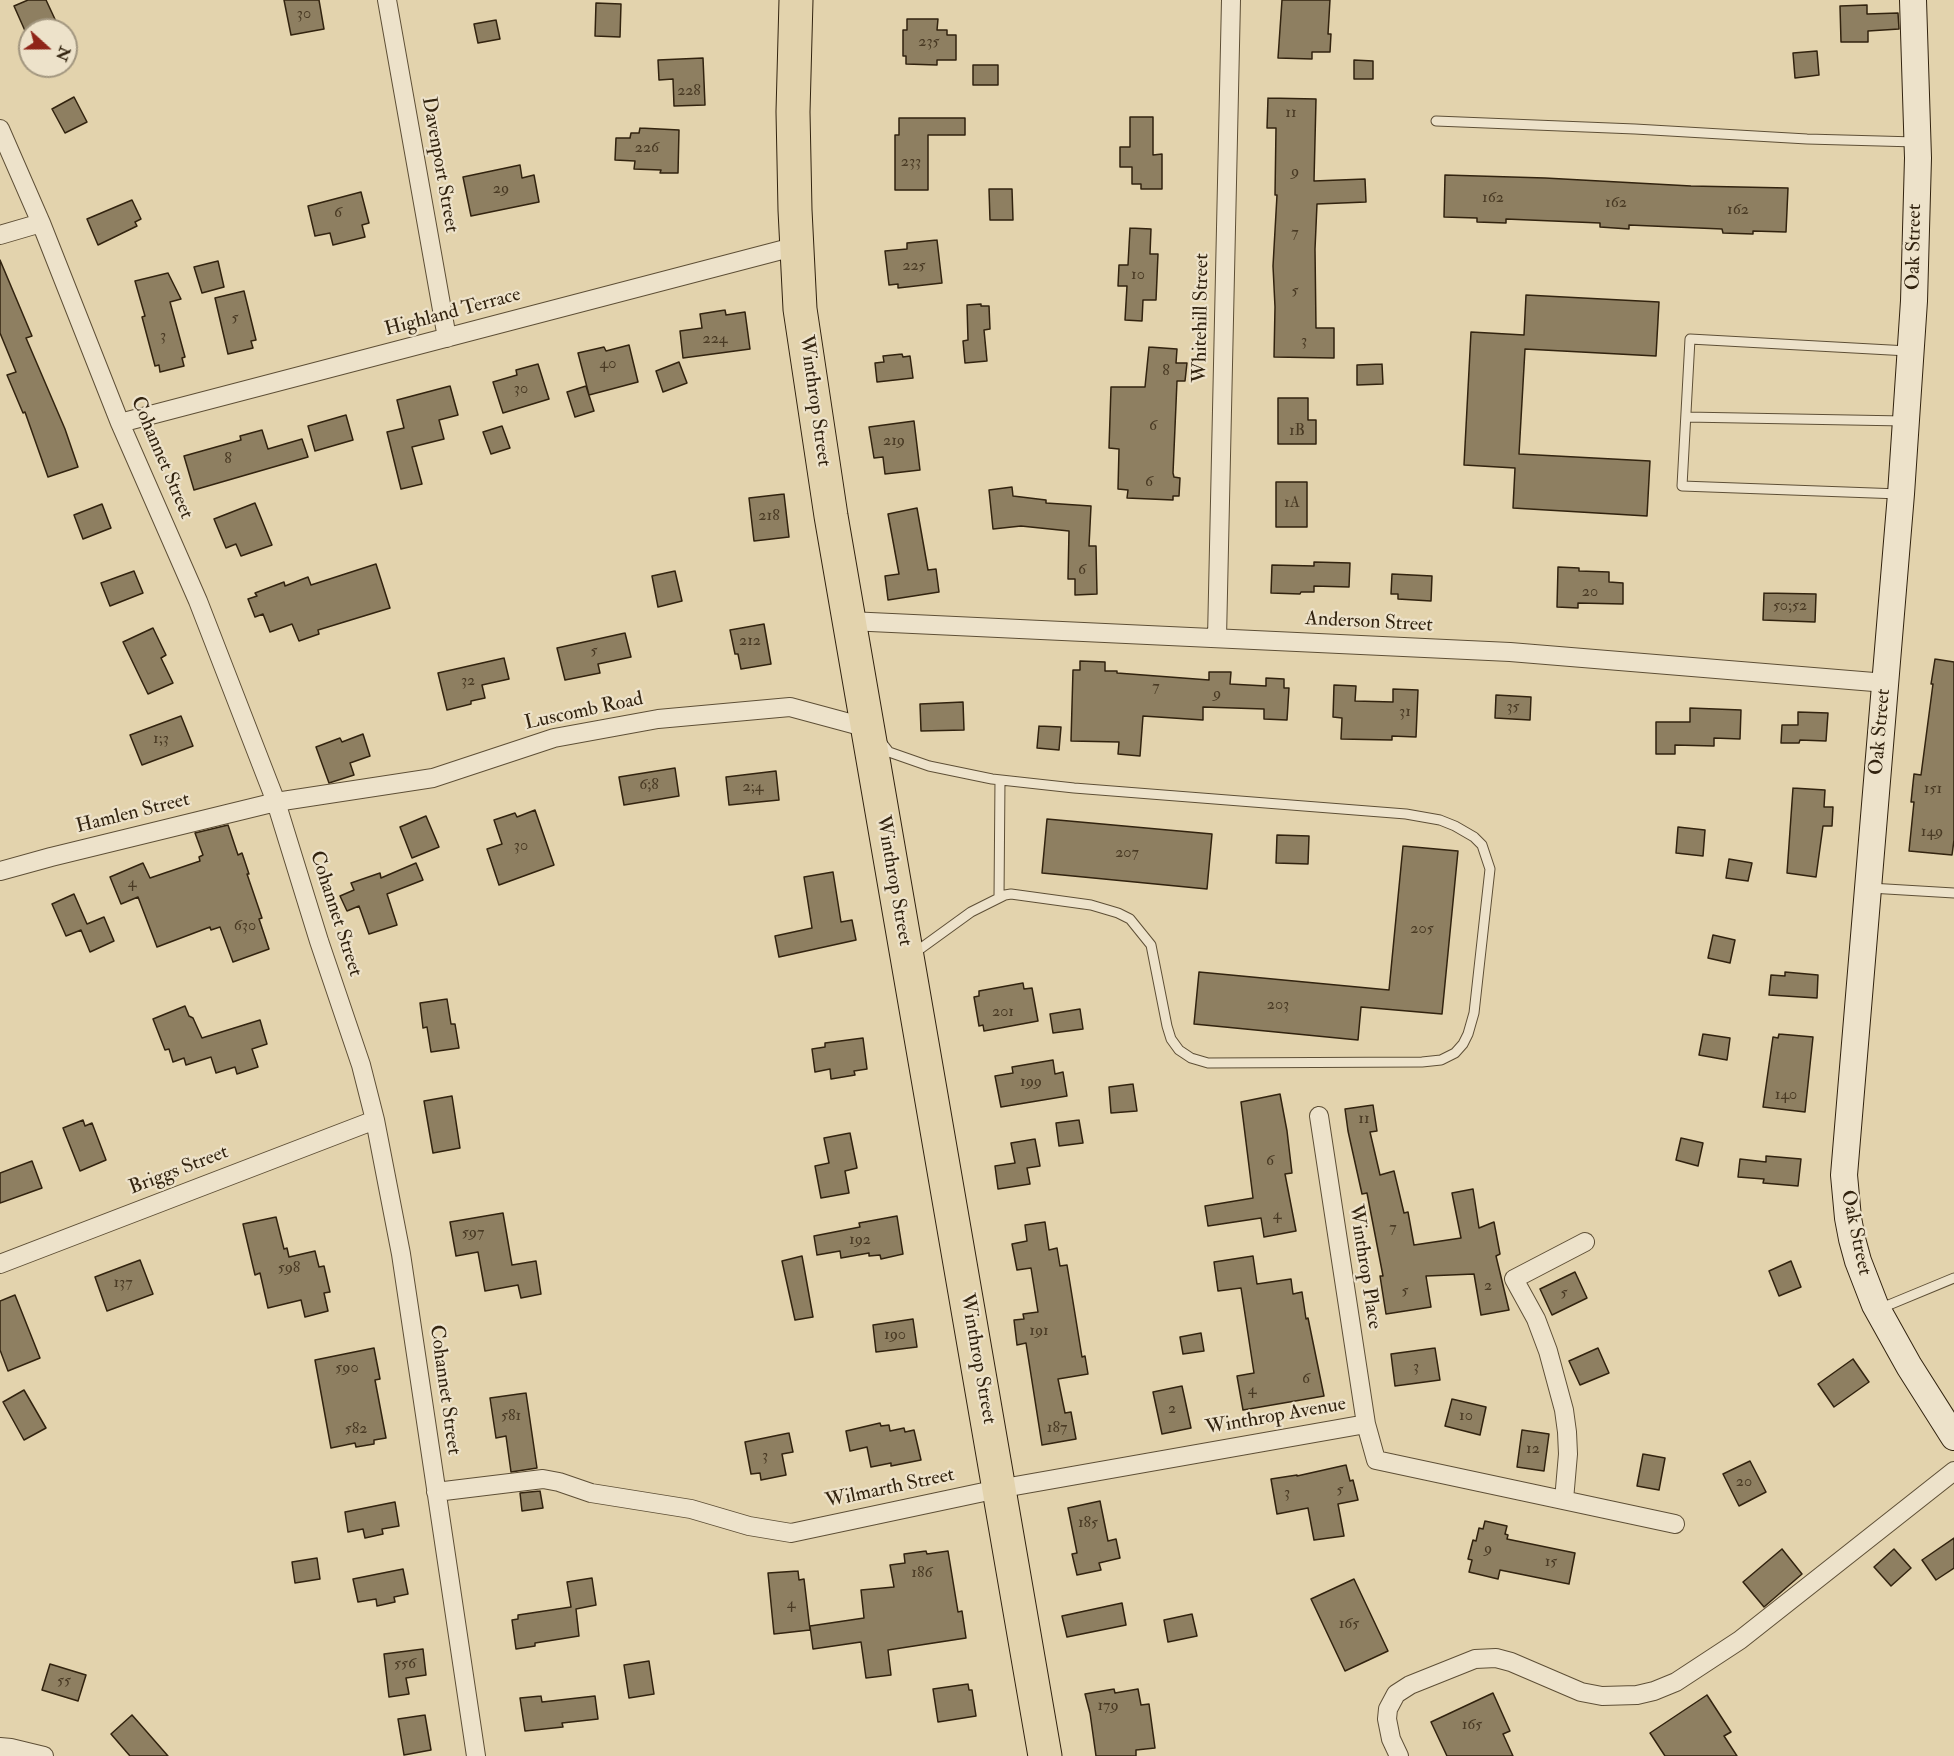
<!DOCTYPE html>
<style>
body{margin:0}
#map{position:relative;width:1954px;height:1756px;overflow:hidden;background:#e3d3ad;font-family:"IM FELL Double Pica",serif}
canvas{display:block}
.north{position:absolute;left:18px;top:18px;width:60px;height:60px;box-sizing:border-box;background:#ede2ca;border:2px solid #a2967f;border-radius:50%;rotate:111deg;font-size:16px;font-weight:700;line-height:24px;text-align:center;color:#32230f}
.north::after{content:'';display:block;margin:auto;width:21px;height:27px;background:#8f2418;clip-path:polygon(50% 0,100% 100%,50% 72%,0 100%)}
</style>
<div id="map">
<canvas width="1954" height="1756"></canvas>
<div class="north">N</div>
</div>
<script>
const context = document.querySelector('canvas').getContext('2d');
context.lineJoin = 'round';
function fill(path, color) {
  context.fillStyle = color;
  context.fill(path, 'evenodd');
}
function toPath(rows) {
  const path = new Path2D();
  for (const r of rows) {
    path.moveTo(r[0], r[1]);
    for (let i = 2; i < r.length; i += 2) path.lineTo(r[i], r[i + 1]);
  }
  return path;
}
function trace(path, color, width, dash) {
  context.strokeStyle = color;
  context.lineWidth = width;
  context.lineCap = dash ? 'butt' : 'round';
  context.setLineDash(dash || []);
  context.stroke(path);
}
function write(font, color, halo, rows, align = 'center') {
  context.font = font + ' "IM FELL Double Pica",serif';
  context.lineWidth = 4.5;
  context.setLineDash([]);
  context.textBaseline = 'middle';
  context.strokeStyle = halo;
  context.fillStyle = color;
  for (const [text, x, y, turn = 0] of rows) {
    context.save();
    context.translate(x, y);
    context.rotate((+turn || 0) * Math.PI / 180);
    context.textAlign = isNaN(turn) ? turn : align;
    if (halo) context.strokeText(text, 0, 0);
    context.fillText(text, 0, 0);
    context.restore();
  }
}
const building = toPath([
 [28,0,46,0,60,30,30,30,26,33,14,6,28,0],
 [284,0,319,0,324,29,291,35,284,0],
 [1282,0,1330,0,1328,34,1331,34,1330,52,1312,52,1312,59,1278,58,1282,0],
 [596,3,621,4,620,37,595,36,596,3],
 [1867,5,1867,14,1898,13,1899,29,1868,31,1868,42,1841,42,1840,6,1867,5],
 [907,19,938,19,937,30,947,30,947,35,956,35,956,60,937,60,937,65,906,64,906,56,903,56,903,30,907,30,907,19],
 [496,20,500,39,478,43,474,24,496,20],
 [1817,51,1819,75,1795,78,1793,53,1817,51],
 [703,58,705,105,674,106,673,79,659,80,658,60,703,58],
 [1354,60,1373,61,1373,79,1354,79,1354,60],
 [973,65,998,65,998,85,973,85,973,65],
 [74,97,87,122,65,133,52,109,74,97],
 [1268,98,1316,99,1314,181,1365,179,1366,202,1317,204,1315,249,1316,328,1334,328,1334,358,1274,357,1275,307,1273,266,1277,195,1275,195,1276,128,1267,128,1268,98],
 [1130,117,1153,117,1153,155,1162,154,1162,189,1141,189,1141,184,1132,184,1132,167,1120,167,1120,147,1130,147,1130,117],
 [899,118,965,118,965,135,928,135,928,190,895,190,895,135,899,135,899,118],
 [640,128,679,130,678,173,660,173,661,170,634,169,635,161,615,160,616,138,630,138,631,133,639,133,640,128],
 [520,165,522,178,534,175,539,202,471,216,463,177,520,165],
 [1445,175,1545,178,1691,186,1788,188,1786,232,1753,231,1753,234,1723,233,1722,229,1629,225,1629,229,1600,227,1600,223,1506,219,1506,223,1477,222,1477,218,1444,217,1445,175],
 [989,189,1012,189,1013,220,990,220,989,189],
 [361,192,369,223,362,225,365,237,333,245,330,233,315,236,308,206,361,192],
 [132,200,141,219,135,222,137,226,98,245,87,219,132,200],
 [1130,228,1151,229,1150,254,1158,254,1156,300,1143,300,1142,321,1125,320,1127,286,1118,286,1119,265,1128,265,1130,228],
 [937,240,942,283,898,288,898,284,889,285,885,251,907,249,907,243,937,240],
 [0,260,32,336,26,338,65,429,78,467,48,477,25,412,23,413,7,375,16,372,0,333,0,260],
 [218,261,224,287,202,293,194,267,218,261],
 [168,273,181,299,170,302,185,357,182,358,184,366,160,372,159,365,155,366,142,317,145,316,135,281,168,273],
 [244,291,256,340,251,341,253,348,228,354,215,298,244,291],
 [1526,295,1659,302,1656,356,1525,349,1519,454,1650,461,1647,516,1513,508,1515,468,1464,465,1471,332,1524,335,1526,295],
 [981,304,981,306,989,306,990,329,984,330,987,361,965,363,963,341,968,340,967,305,981,304],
 [725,310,726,315,745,312,750,349,683,358,680,331,702,328,700,314,725,310],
 [629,345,638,382,589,395,578,353,604,347,606,351,629,345],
 [1149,347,1177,349,1176,363,1187,363,1185,381,1177,381,1173,473,1174,477,1180,478,1179,496,1173,496,1173,500,1127,498,1128,490,1118,489,1119,449,1109,448,1111,387,1145,387,1149,347],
 [902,354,903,357,910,356,913,378,877,382,875,363,884,362,883,356,902,354],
 [679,362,687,383,663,392,656,371,679,362],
 [538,364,549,399,503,413,493,382,517,375,516,370,538,364],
 [1382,364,1383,384,1357,385,1357,365,1382,364],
 [450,386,458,415,439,420,444,439,412,447,422,484,401,489,387,432,404,428,397,400,450,386],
 [586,386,594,411,575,417,567,392,586,386],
 [1278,398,1308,398,1308,420,1316,420,1316,444,1278,444,1278,398],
 [346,415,353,440,315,451,308,426,346,415],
 [914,421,920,470,885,474,883,457,874,458,869,427,914,421],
 [502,426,510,448,491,454,483,432,502,426],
 [262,430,268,449,302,439,308,457,194,490,184,456,241,440,240,436,262,430],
 [1276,482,1307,482,1307,527,1276,527,1276,482],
 [1012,487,1013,496,1046,500,1046,503,1091,506,1089,546,1096,546,1097,594,1075,595,1075,579,1068,579,1069,531,1021,526,993,529,989,490,1012,487],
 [784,494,789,537,754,541,749,498,784,494],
 [255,503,272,545,241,556,236,544,226,548,214,519,255,503],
 [102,504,111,528,83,539,74,515,102,504],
 [917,508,928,570,936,569,939,592,888,600,885,576,899,574,888,514,917,508],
 [1314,562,1350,563,1349,587,1314,586,1314,592,1301,592,1300,594,1271,593,1272,565,1314,566,1314,562],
 [376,564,390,608,318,630,319,634,299,641,292,624,270,632,263,614,255,617,248,599,257,596,255,593,284,582,285,586,308,577,311,585,376,564],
 [1558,567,1579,568,1579,571,1609,572,1609,582,1623,583,1623,604,1578,603,1578,608,1557,607,1558,567],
 [134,571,143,593,110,606,101,583,134,571],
 [675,571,682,601,658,607,652,576,675,571],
 [1392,574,1432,576,1431,601,1398,599,1398,594,1391,594,1392,574],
 [1764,593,1816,594,1815,622,1763,620,1764,593],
 [764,624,771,664,741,669,738,654,735,654,730,630,764,624],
 [153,628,166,655,161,658,173,683,148,694,123,642,153,628],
 [625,633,631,657,598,664,600,673,565,680,557,648,625,633],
 [504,658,509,679,482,685,485,698,471,701,471,704,447,710,438,673,504,658],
 [1935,659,1954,662,1954,840,1952,855,1909,851,1914,802,1911,802,1914,774,1921,775,1933,684,1931,684,1935,659],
 [1080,661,1105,662,1105,671,1117,671,1117,673,1209,680,1209,672,1231,672,1230,684,1266,686,1266,678,1284,679,1284,688,1289,688,1287,720,1264,719,1264,709,1203,707,1203,720,1143,716,1140,756,1118,754,1119,742,1071,741,1073,670,1080,670,1080,661],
 [1334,685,1356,686,1355,701,1393,702,1393,689,1418,690,1416,737,1392,736,1392,740,1341,739,1342,718,1333,717,1334,685],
 [1496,695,1531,697,1530,720,1495,718,1496,695],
 [963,702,964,730,921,731,920,704,963,702],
 [1690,708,1741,710,1740,739,1714,738,1714,746,1675,745,1675,754,1656,754,1656,722,1690,722,1690,708],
 [1798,712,1828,713,1826,741,1800,740,1799,743,1781,743,1782,725,1798,725,1798,712],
 [181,716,193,746,142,765,130,735,181,716],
 [1039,726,1061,727,1059,750,1037,748,1039,726],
 [363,734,370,756,350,763,354,775,329,783,316,747,340,738,342,742,363,734],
 [675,768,679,796,624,805,619,777,675,768],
 [776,771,779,800,729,805,726,777,776,771],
 [1793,788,1825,790,1824,807,1833,807,1832,826,1823,826,1816,877,1787,873,1793,788],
 [535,810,554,865,499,885,487,849,502,844,494,820,515,813,517,817,535,810],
 [426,816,439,847,412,858,400,827,426,816],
 [1047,819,1212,834,1207,889,1042,873,1047,819],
 [228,825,238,855,242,853,249,874,247,874,262,918,259,919,269,949,233,962,220,927,211,930,210,927,157,947,138,897,121,904,110,877,143,863,150,878,200,861,199,857,203,855,195,833,228,825],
 [1678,827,1705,830,1703,856,1676,853,1678,827],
 [1277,835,1309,836,1308,864,1276,863,1277,835],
 [1403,846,1458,851,1442,1014,1361,1007,1358,1040,1194,1024,1199,972,1389,990,1403,846],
 [1729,859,1752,863,1748,881,1726,878,1729,859],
 [416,863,423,880,387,894,397,925,369,934,359,906,347,911,340,896,354,890,351,883,380,873,381,878,416,863],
 [833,872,841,922,852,920,856,940,779,957,775,936,812,928,804,877,833,872],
 [74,894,87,924,104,917,114,941,90,952,81,930,66,936,52,904,74,894],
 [1713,935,1735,940,1730,963,1708,958,1713,935],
 [1785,972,1818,975,1817,998,1769,995,1771,975,1785,976,1785,972],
 [1023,983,1024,989,1032,988,1038,1021,984,1031,983,1025,979,1026,974,997,979,996,979,991,1023,983],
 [447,999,451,1024,455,1024,459,1048,431,1052,427,1027,423,1028,420,1003,447,999],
 [185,1006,189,1016,193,1018,202,1038,260,1020,267,1044,252,1049,258,1067,237,1074,235,1067,216,1073,211,1057,186,1065,184,1058,173,1062,169,1049,165,1050,153,1019,185,1006],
 [1080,1009,1083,1029,1053,1033,1050,1014,1080,1009],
 [1703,1034,1730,1038,1727,1060,1699,1055,1703,1034],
 [1779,1034,1813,1037,1805,1112,1763,1107,1773,1037,1778,1038,1779,1034],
 [863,1038,867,1069,854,1071,855,1075,831,1079,830,1069,815,1072,812,1049,825,1047,825,1043,863,1038],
 [1053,1060,1055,1074,1063,1072,1067,1096,1001,1107,995,1076,1013,1073,1012,1067,1053,1060],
 [1133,1084,1137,1111,1111,1113,1109,1087,1133,1084],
 [1280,1094,1287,1131,1292,1173,1285,1174,1296,1231,1264,1237,1261,1218,1208,1226,1205,1206,1253,1198,1241,1102,1280,1094],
 [452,1096,460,1148,433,1153,424,1101,452,1096],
 [1373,1105,1377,1131,1370,1132,1380,1175,1394,1171,1404,1213,1408,1212,1414,1245,1461,1238,1452,1193,1473,1189,1479,1228,1494,1222,1500,1254,1496,1256,1509,1310,1481,1315,1474,1274,1426,1276,1431,1307,1386,1314,1380,1276,1383,1276,1367,1193,1362,1194,1348,1131,1345,1109,1373,1105],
 [83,1120,85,1126,92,1123,106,1160,80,1171,63,1128,83,1120],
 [1079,1120,1083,1143,1059,1146,1056,1123,1079,1120],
 [850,1133,857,1168,845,1171,849,1193,821,1198,815,1166,829,1163,824,1138,850,1133],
 [1681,1138,1703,1143,1698,1166,1676,1160,1681,1138],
 [1035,1139,1040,1166,1027,1168,1030,1184,998,1189,995,1166,1015,1163,1011,1143,1035,1139],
 [1766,1156,1801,1159,1798,1186,1763,1183,1764,1179,1738,1177,1740,1159,1766,1162,1766,1156],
 [32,1161,42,1188,0,1203,0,1173,32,1161],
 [503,1213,512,1265,536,1261,541,1294,521,1298,518,1285,485,1291,478,1252,456,1256,450,1222,503,1213],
 [897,1216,903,1254,881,1259,880,1255,869,1256,869,1253,841,1258,840,1251,817,1255,814,1236,860,1227,859,1223,897,1216],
 [276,1217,284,1249,287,1248,289,1257,315,1251,319,1267,324,1266,330,1292,324,1293,328,1311,305,1317,301,1300,268,1308,260,1273,255,1275,243,1224,276,1217],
 [1045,1222,1049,1250,1057,1248,1060,1266,1067,1265,1082,1357,1085,1356,1088,1374,1058,1379,1065,1413,1071,1412,1076,1439,1042,1445,1026,1343,1017,1345,1014,1320,1024,1319,1023,1314,1038,1312,1031,1268,1017,1270,1012,1244,1027,1241,1025,1225,1045,1222],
 [802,1256,813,1317,795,1320,782,1261,802,1256],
 [1253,1256,1257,1284,1291,1279,1293,1294,1302,1292,1306,1319,1308,1318,1324,1396,1243,1410,1237,1376,1254,1373,1241,1288,1218,1291,1214,1262,1253,1256],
 [140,1260,153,1294,107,1311,95,1277,140,1260],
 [1791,1261,1801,1287,1779,1296,1769,1271,1791,1261],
 [1575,1272,1587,1298,1552,1315,1540,1289,1575,1272],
 [15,1295,40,1358,8,1371,0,1350,0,1301,15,1295],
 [913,1319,917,1347,876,1352,873,1325,913,1319],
 [1201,1333,1204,1351,1183,1354,1180,1337,1201,1333],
 [374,1348,380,1379,375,1380,386,1438,374,1440,374,1444,356,1447,355,1443,331,1448,315,1360,374,1348],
 [1435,1348,1440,1380,1395,1386,1391,1354,1435,1348],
 [1598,1348,1609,1373,1580,1385,1569,1361,1598,1348],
 [1853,1359,1869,1382,1834,1407,1818,1384,1853,1359],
 [1182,1386,1191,1428,1162,1434,1153,1392,1182,1386],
 [24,1390,46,1428,24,1440,3,1402,24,1390],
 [526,1393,537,1468,511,1472,506,1436,496,1438,490,1398,526,1393],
 [1452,1399,1486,1407,1480,1435,1445,1426,1452,1399],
 [880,1423,881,1426,889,1425,890,1431,904,1428,905,1432,914,1430,921,1460,891,1466,891,1463,871,1467,867,1447,850,1451,846,1431,880,1423],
 [1522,1430,1549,1434,1544,1471,1517,1467,1522,1430],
 [789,1433,793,1452,782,1454,786,1475,761,1480,760,1473,751,1474,745,1442,789,1433],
 [1643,1454,1665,1458,1659,1490,1637,1486,1643,1454],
 [1750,1461,1766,1492,1739,1506,1723,1474,1750,1461],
 [1346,1465,1350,1481,1353,1480,1358,1500,1338,1504,1344,1536,1314,1540,1308,1508,1277,1514,1271,1479,1297,1475,1297,1476,1346,1465],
 [540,1491,543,1508,522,1511,520,1493,540,1491],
 [1100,1501,1108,1541,1116,1539,1120,1558,1099,1563,1101,1570,1077,1575,1072,1554,1077,1553,1068,1508,1100,1501],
 [395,1502,399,1526,382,1529,383,1534,365,1538,363,1529,348,1532,345,1512,395,1502],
 [1485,1521,1507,1526,1505,1534,1508,1535,1507,1539,1575,1553,1569,1584,1500,1570,1498,1579,1469,1572,1472,1560,1468,1559,1473,1540,1476,1541,1479,1528,1483,1529,1485,1521],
 [1954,1538,1954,1568,1936,1580,1922,1560,1954,1538],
 [1782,1549,1802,1574,1764,1607,1743,1582,1782,1549],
 [1894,1549,1911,1568,1891,1586,1874,1567,1894,1549],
 [926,1551,927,1554,948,1551,958,1612,962,1611,966,1638,888,1650,891,1675,866,1678,861,1642,813,1649,810,1626,864,1618,861,1590,894,1587,890,1565,905,1563,904,1554,926,1551],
 [317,1558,320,1579,295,1583,292,1562,317,1558],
 [403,1569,408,1594,394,1597,395,1602,377,1606,376,1599,358,1602,353,1579,403,1569],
 [798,1571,799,1580,804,1579,810,1630,774,1634,768,1573,798,1571],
 [592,1578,596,1605,576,1609,579,1636,535,1643,535,1646,516,1649,512,1620,518,1619,518,1615,571,1607,567,1582,592,1578],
 [1354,1579,1388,1651,1345,1671,1311,1599,1354,1579],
 [1122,1603,1126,1625,1067,1637,1062,1616,1122,1603],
 [1192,1614,1197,1636,1168,1642,1164,1620,1192,1614],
 [423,1649,426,1675,406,1678,409,1694,389,1697,384,1654,423,1649],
 [649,1661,654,1694,629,1698,624,1665,649,1661],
 [50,1664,86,1675,78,1701,42,1690,50,1664],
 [968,1684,969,1690,972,1690,976,1716,938,1722,933,1689,968,1684],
 [1114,1689,1115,1693,1138,1689,1141,1705,1149,1704,1155,1748,1136,1750,1136,1756,1096,1756,1090,1713,1085,1694,1114,1689],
 [1493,1693,1510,1731,1503,1734,1513,1756,1447,1756,1431,1722,1493,1693],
 [1707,1695,1731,1732,1724,1736,1737,1756,1665,1756,1650,1733,1707,1695],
 [541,1696,542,1702,595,1696,598,1719,562,1723,563,1727,525,1731,520,1698,541,1696],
 [132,1715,168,1756,130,1756,111,1734,132,1715],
 [425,1715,431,1750,404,1755,398,1719,425,1715]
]);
fill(building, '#8e7f61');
trace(building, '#32230f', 1.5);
const lane = toPath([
 [1436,121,1635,129,1807,139,1916,142],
 [1686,417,1904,421],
 [1900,494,1682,486,1690,339,1908,351],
 [882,743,889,752,929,766,992,779,1074,788,1406,814,1440,820,1455,826,1474,837,1482,845,1490,869,1474,1013,1468,1034,1463,1044,1455,1053,1441,1060,1422,1062,1208,1063,1191,1058,1179,1050,1171,1039,1167,1026,1151,945,1130,919,1118,913,1091,905,1011,894,1005,895,971,912,913,954],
 [1870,888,1954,893],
 [999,897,1000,780],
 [1879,1309,1954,1278]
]);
const street = toPath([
 [387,0,447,338],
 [0,129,41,223,120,423,198,601,276,802,319,941,361,1065,375,1120,401,1254,476,1756],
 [0,235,41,223],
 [120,423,797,246],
 [849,621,1510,652,1886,683],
 [1217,638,1231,0],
 [0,871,51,857,276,802,433,778,554,738,658,719,790,707,868,728],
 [1319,1116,1366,1424],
 [0,1264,375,1120],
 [436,1492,543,1479,559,1482,591,1493,691,1509,749,1526,791,1533,998,1489,1366,1424,1376,1460,1675,1524],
 [1564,1500,1568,1454,1567,1432,1564,1410,1548,1351,1536,1319,1514,1279,1585,1242],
 [0,1747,11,1748,44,1756],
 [1399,1756,1391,1739,1387,1719,1388,1709,1396,1694,1410,1685,1475,1659,1496,1658,1511,1662,1581,1692,1602,1696,1637,1695,1654,1691,1676,1682,1740,1640,1954,1471]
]);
const secondary = toPath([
 [1913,0,1918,158,1914,301,1901,494,1844,1175,1848,1218,1852,1239,1858,1261,1875,1305,1909,1366,1954,1437]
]);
const highway = toPath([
 [796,0,793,112,795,210,800,309,831,516,1045,1756]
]);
trace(lane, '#5e4f36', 11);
trace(street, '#5e4f36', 20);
trace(secondary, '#32230f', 28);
trace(highway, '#32230f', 35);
trace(lane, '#ede2ca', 9);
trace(street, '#ede2ca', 18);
trace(secondary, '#ede2ca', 26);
trace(highway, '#e3d3ad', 33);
write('16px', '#493a24', null, [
 ["30",304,15],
 ["235",929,43],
 ["228",689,92],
 ["11",1291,114],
 ["226",647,149],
 ["233",911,163],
 ["9",1295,173],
 ["29",501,190],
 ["162",1493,199],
 ["162",1616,204],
 ["162",1738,211],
 ["6",338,214],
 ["7",1295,234],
 ["225",914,267],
 ["10",1138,276],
 ["5",1295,292],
 ["5",235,319],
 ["3",163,337],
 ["224",715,340],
 ["3",1304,342],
 ["40",608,365],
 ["8",1166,372],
 ["30",521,390],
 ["6",1153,427],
 ["1B",1297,432],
 ["219",894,442],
 ["8",228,460],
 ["6",1149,483],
 ["1A",1292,504],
 ["218",769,517],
 ["6",1082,571],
 ["20",1590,593],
 ["50;52",1790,607],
 ["212",750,642],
 ["5",594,652],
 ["32",468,682],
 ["7",1156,688],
 ["9",1217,695],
 ["35",1513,708],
 ["31",1405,713],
 ["1;3",161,740],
 ["6;8",649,786],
 ["2;4",753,788],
 ["151",1933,790],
 ["149",1932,833],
 ["30",521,847],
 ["207",1127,854],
 ["4",132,884],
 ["630",245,927],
 ["205",1422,930],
 ["203",1278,1006],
 ["201",1003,1013],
 ["199",1031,1083],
 ["140",1786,1096],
 ["11",1364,1120],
 ["6",1270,1162],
 ["4",1277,1216],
 ["7",1393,1229],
 ["597",473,1234],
 ["192",860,1241],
 ["598",289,1269],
 ["137",123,1284],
 ["2",1488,1287],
 ["5",1405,1292],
 ["5",1564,1294],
 ["191",1039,1332],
 ["190",895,1336],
 ["3",1416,1368],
 ["590",347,1369],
 ["6",1306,1380],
 ["4",1252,1391],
 ["2",1172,1410],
 ["581",511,1417],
 ["10",1466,1417],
 ["187",1057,1429],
 ["582",356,1430],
 ["12",1533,1450],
 ["3",765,1457],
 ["20",1744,1483],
 ["5",1340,1491],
 ["3",1287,1494],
 ["185",1088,1524],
 ["9",1488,1550],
 ["15",1551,1563],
 ["186",922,1574],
 ["4",791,1605],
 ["165",1349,1625],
 ["556",405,1665],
 ["55",64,1682],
 ["179",1108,1707],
 ["165",1472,1726]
]);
write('20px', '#32230f', '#ede2ca', [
 ["Davenport Street",439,165,80],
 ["Oak Street",1915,247,-89],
 ["Highland Terrace",453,313,-15],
 ["Whitehill Street",1202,318,-89],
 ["Winthrop Street",814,401,82],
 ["Cohannet Street",161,458,67],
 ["Anderson Street",1369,623,3],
 ["Luscomb Road",584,712,-12],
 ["Oak Street",1881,732,-85],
 ["Hamlen Street",133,814,-14],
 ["Winthrop Street",893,881,80],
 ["Cohannet Street",335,914,72],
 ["Briggs Street",179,1171,-21],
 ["Oak Street",1855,1233,78],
 ["Winthrop Place",1364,1267,81],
 ["Winthrop Street",977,1359,80],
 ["Cohannet Street",444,1390,82],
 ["Winthrop Avenue",1276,1417,-10],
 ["Wilmarth Street",890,1489,-12]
]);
</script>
